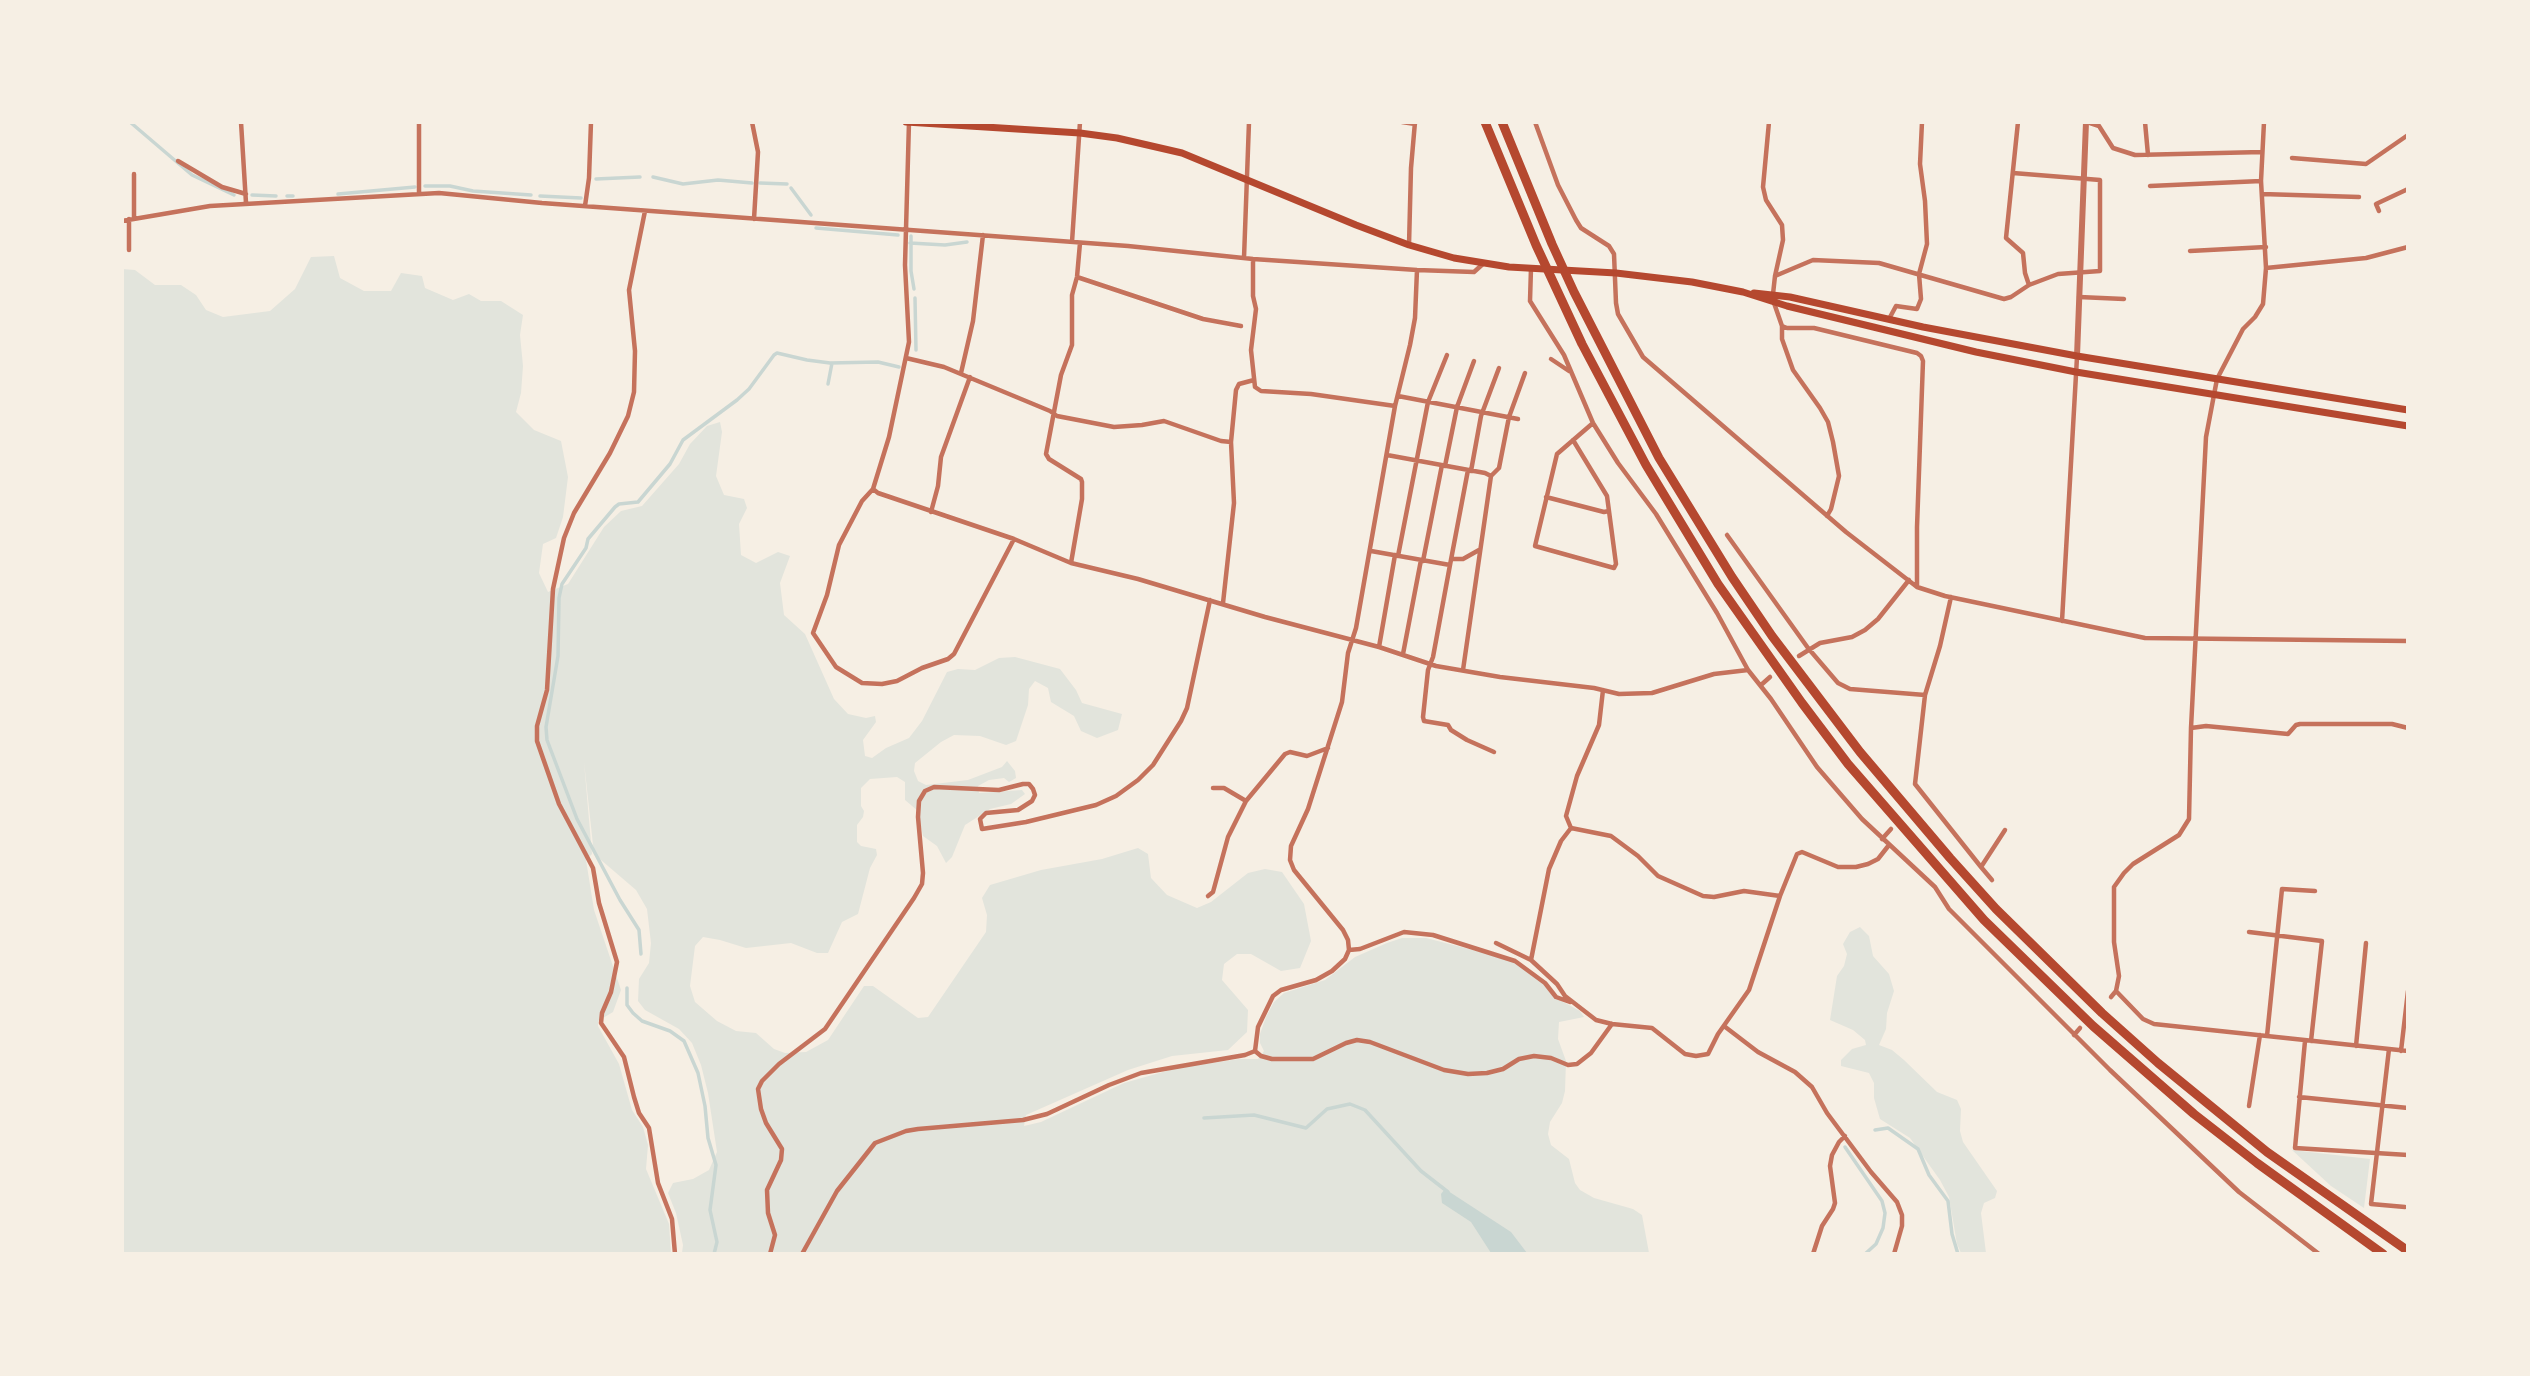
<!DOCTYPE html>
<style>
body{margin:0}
#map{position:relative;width:2530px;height:1376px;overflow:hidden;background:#f6efe4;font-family:"Alegreya Sans",sans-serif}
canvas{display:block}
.frame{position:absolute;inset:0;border:124px solid #f6efe4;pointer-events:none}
</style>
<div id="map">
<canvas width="2530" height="1376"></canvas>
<div class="frame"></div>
</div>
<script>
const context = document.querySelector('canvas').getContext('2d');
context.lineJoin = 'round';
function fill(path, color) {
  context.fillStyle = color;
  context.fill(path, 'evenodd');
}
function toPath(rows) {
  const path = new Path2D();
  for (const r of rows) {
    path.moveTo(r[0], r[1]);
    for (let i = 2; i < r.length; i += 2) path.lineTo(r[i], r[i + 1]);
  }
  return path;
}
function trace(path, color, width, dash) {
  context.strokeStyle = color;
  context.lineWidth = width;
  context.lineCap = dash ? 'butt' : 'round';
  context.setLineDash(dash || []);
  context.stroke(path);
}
fill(toPath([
 [334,256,340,278,364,291,391,291,401,273,422,276,425,288,453,300,469,294,481,301,501,301,523,315,520,335,523,366,521,393,516,412,534,430,561,441,568,477,563,517,556,538,543,544,539,573,548,592,568,584,604,527,621,511,642,506,679,464,690,444,707,426,720,422,722,432,716,476,724,495,744,499,747,508,739,524,741,555,756,563,778,552,790,556,780,583,784,615,805,634,834,699,848,714,866,718,875,716,876,722,863,740,865,756,872,758,886,748,909,738,922,721,947,672,958,669,975,670,999,658,1015,657,1060,669,1076,690,1082,703,1122,714,1118,730,1097,738,1081,731,1074,716,1051,702,1048,688,1035,681,1029,689,1028,705,1016,741,1006,745,980,736,954,735,941,742,915,763,914,771,918,781,926,785,968,780,1002,767,1007,761,1015,771,1016,778,1009,782,1004,778,989,780,978,786,979,793,1022,790,1025,794,1011,804,990,809,965,825,952,857,946,863,937,846,923,836,918,811,905,800,905,782,897,777,870,779,861,788,861,806,864,811,863,817,857,825,857,842,861,846,876,849,877,855,870,868,858,914,842,922,828,953,817,953,791,943,746,948,720,940,703,937,695,946,690,986,695,1002,717,1021,736,1031,756,1033,774,1049,785,1053,806,1052,828,1040,864,986,873,986,918,1018,928,1017,986,932,987,915,982,898,990,885,1041,870,1102,859,1138,848,1148,854,1151,878,1167,895,1197,908,1211,902,1248,873,1265,869,1282,872,1304,904,1311,941,1300,968,1281,971,1251,954,1237,954,1224,964,1222,980,1248,1010,1247,1032,1228,1050,1172,1056,1128,1070,1026,1115,1024,1126,1041,1122,1124,1083,1177,1068,1239,1059,1258,1059,1264,1051,1260,1043,1260,1034,1266,1017,1274,1002,1284,993,1325,980,1355,957,1387,943,1402,938,1426,938,1504,958,1520,965,1544,983,1556,998,1580,1011,1584,1017,1559,1022,1558,1039,1566,1061,1565,1091,1562,1103,1550,1122,1548,1134,1551,1145,1569,1159,1575,1183,1580,1190,1594,1198,1633,1209,1642,1215,1649,1253,682,1253,683,1245,676,1213,668,1193,673,1183,693,1179,709,1170,717,1152,708,1093,701,1065,692,1043,679,1029,645,1010,638,1001,639,979,649,963,651,943,647,909,636,890,594,854,584,762,592,854,586,860,594,910,621,990,613,1012,598,1021,598,1026,619,1064,632,1110,643,1127,648,1145,646,1169,669,1224,671,1253,123,1253,122,269,135,270,155,285,181,285,196,295,206,310,223,317,270,311,295,289,311,257],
 [1860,927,1869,936,1873,956,1889,974,1894,991,1887,1013,1886,1029,1879,1045,1892,1050,1904,1060,1937,1092,1957,1100,1961,1109,1960,1131,1963,1142,1997,1191,1995,1198,1984,1203,1981,1213,1986,1253,1961,1253,1957,1244,1949,1197,1940,1180,1910,1138,1880,1119,1874,1098,1874,1083,1869,1073,1841,1066,1841,1060,1852,1049,1866,1045,1865,1040,1853,1030,1830,1020,1837,976,1844,966,1847,954,1843,944,1850,932],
 [2292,1150,2370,1159,2364,1208,2331,1186]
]), '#e2e4dc');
fill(toPath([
 [1445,1189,1511,1232,1527,1253,1491,1253,1471,1222,1442,1203,1441,1194]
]), '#c9d6d2');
trace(toPath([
 [130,122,192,175,234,195],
 [653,177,683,184,718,180,752,183],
 [596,179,640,177],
 [760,183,787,184],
 [425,186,450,186,473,191,531,195],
 [791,188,811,215],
 [338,194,415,187],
 [252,195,276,196],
 [287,196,293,196],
 [540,196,581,198],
 [816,228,898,235],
 [911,236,911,271,914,289],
 [910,243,945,245,967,242],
 [915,298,916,350],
 [828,384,832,363],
 [641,954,639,930,620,900,577,819,547,740,546,727,558,656,559,598,562,584,586,548,588,539,615,507,619,504,638,502,670,464,683,440,737,400,749,389,774,355,777,353,807,360,830,363,878,362,899,367],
 [627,988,627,1005,633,1013,642,1021,670,1031,684,1041,698,1073,705,1106,708,1138,716,1165,710,1210,717,1242,714,1254],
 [1204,1118,1254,1115,1306,1128,1327,1109,1350,1104,1365,1110,1421,1171,1448,1192],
 [1875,1130,1888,1128,1918,1149,1929,1175,1948,1201,1952,1234,1958,1254],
 [1845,1147,1882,1201,1885,1213,1883,1228,1876,1244,1865,1254]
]), '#c9d6d2', 3.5);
trace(toPath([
 [241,122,246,203],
 [752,122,758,152,754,219],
 [909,122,905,265,909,342,889,437,873,489,878,493,1014,539,1071,563,1138,579,1265,617,1379,647,1436,666,1500,677,1594,688,1619,694,1652,693,1714,674,1748,670],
 [1402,122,1415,124],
 [1535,122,1558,185,1576,220,1581,228,1609,246,1614,254,1616,303,1618,314,1643,357,1846,532,1917,587,1945,596,2145,638,2408,641],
 [1769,122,1763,187,1766,200,1782,225,1783,240,1775,276,1773,294],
 [2018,122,2006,238,2023,253,2025,273,2029,285],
 [2145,122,2148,155],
 [2090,123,2099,126,2113,148,2135,155,2262,152],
 [2292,158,2366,164,2408,135],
 [178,161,222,187,246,194],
 [2150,186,2261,181],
 [419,194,419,122],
 [2262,194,2359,197],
 [585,206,589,178,591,122],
 [645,211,629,290,635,351,634,392,628,416,610,453,574,513,564,538,553,589,547,690,537,726,537,741,559,804,593,868,599,903,617,962,611,992,602,1013,601,1023,624,1057,634,1097,639,1113,649,1128,658,1183,672,1219,675,1254],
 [2379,211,2376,204,2408,189],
 [134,218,134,174],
 [122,221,210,206,439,193,542,203,1128,246,1253,259,1417,270,1474,272,1484,263],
 [1072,242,1080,122],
 [1409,245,1411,168,1415,122],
 [129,250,129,219],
 [2190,251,2266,247],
 [1244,258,1249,122],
 [1253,259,1253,296,1256,309,1251,350,1255,387,1261,391,1311,394,1395,406],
 [1531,268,1530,301,1564,355,1593,423,1618,463,1656,514,1717,613,1748,670,1771,699,1817,767,1862,819,1935,887,1949,909,2110,1070,2239,1192,2319,1254],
 [2266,268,2366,258,2408,247],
 [1775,276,1813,260,1879,263,2004,299,2011,297,2029,285,2058,274,2100,271,2100,180,2013,173],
 [1077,277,1203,319,1241,326],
 [2079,297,2124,299],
 [1774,303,1782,326,1782,339,1793,370,1820,408,1828,422,1833,442,1839,476,1831,509,1827,516],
 [1889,319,1896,306,1917,309,1921,299,1919,274,1927,244,1925,201,1920,164,1922,122],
 [1782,326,1787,328,1814,328,1917,353,1921,356,1923,361,1917,527,1917,587],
 [906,358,944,367,1050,411,1057,416,1114,427,1142,425,1164,421,1221,441,1231,442,1236,390,1239,384,1254,380],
 [1551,359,1569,371],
 [961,373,973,321,983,235],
 [1398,396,1518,419],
 [1573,440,1607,496,1616,564,1614,568,1535,546,1557,454,1593,423],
 [1387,455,1485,473,1491,476,1463,670],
 [1445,466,1457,407,1474,361],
 [1471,471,1481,416,1499,368],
 [1491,476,1499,468,1509,417,1525,373],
 [873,489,862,501,839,545,827,595,813,633,836,667,862,683,882,684,897,681,922,668,948,659,954,654,1014,539],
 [1546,497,1604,512,1609,511],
 [931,512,938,486,941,457,970,377],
 [1727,535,1808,648,1838,683,1850,689,1925,695],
 [1371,551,1450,565,1468,470],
 [1398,556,1428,402,1447,355],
 [1451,559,1463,559,1479,550],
 [1423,561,1442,465],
 [1071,563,1082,499,1082,482,1081,479,1049,459,1046,454,1061,375,1072,345,1072,295,1077,277,1080,243],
 [1450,565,1433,657,1428,670,1423,717,1424,721,1448,725,1451,730,1467,740,1494,752],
 [1951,597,1940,646,1925,695,1915,784,1981,867],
 [1223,603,1234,503,1231,442],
 [2062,621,2077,357],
 [1379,647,1395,555],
 [1403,654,1421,560],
 [1799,656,1820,643,1852,637,1865,630,1878,619,1909,580],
 [1761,685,1770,677],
 [2191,728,2206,726,2288,734,2296,725,2300,724,2392,724,2408,728],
 [1213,788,1224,788,1246,801],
 [1571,828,1566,816,1577,776,1599,725,1603,690],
 [1882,839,1891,829],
 [1992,880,1981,867,2005,830],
 [1208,896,1213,892,1228,837,1246,801,1285,754,1290,752,1307,756,1328,748],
 [2249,932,2322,941,2311,1041],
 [1496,943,1531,960,1557,984,1565,996,1596,1020,1612,1024,1652,1028,1685,1054,1696,1056,1708,1054,1718,1034,1749,990,1780,896,1797,854,1802,852,1838,867,1856,867,1868,864,1878,859,1889,845],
 [1349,950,1360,949,1404,932,1433,935,1515,961,1545,983,1556,997,1570,1002],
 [1531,960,1549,869,1561,841,1571,828,1611,836,1638,856,1658,876,1703,896,1714,897,1744,891,1780,896],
 [2116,991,2143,1019,2154,1024,2408,1051],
 [2111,997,2116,991,2119,976,2114,942,2114,887,2124,873,2133,864,2179,835,2189,819,2191,728,2206,437,2217,379,2243,329,2255,317,2263,304,2266,268,2261,181,2264,122],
 [1724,1026,1758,1052,1795,1072,1812,1087,1827,1113,1871,1172,1897,1202,1902,1215,1902,1226,1894,1254],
 [2074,1035,2080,1028],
 [2267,1036,2282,889,2315,891],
 [2305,1041,2295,1148,2408,1155],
 [2356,1046,2366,943],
 [2389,1049,2371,1204,2405,1207],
 [1255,1051,1258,1027,1273,996,1281,990,1316,980,1332,971,1345,959,1349,950,1348,940,1343,930,1294,870,1290,860,1291,846,1308,809,1342,702,1348,653,1356,628,1395,406,1410,345,1415,318,1417,270],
 [1255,1051,1261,1056,1272,1059,1313,1059,1346,1043,1357,1040,1370,1042,1444,1070,1468,1074,1487,1073,1503,1069,1519,1059,1534,1056,1551,1058,1568,1065,1577,1064,1591,1053,1612,1024],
 [2401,1051,2408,991],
 [2299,1097,2408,1108],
 [2249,1106,2260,1035],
 [770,1254,775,1235,768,1213,767,1190,781,1160,782,1149,766,1123,761,1109,758,1089,762,1081,779,1064,825,1029,914,898,922,884,923,873,918,817,919,801,925,791,934,787,999,790,1023,784,1029,784,1033,789,1035,795,1032,801,1018,810,986,813,980,819,982,829,1026,822,1096,805,1116,796,1138,780,1153,765,1181,721,1187,708,1210,600],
 [802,1254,837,1191,875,1143,906,1131,918,1129,1023,1120,1047,1114,1109,1085,1141,1073,1245,1055,1255,1051],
 [1813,1254,1822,1226,1833,1209,1835,1203,1830,1166,1832,1155,1839,1142,1845,1136]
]), '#c5725c', 4.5);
trace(toPath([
 [2077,356,2086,122]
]), '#c5725c', 6);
trace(toPath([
 [906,122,1080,133,1117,138,1182,153,1356,225,1409,245,1454,258,1509,267,1616,273,1692,282,1743,292,1787,306,1976,352,2076,372,2408,426],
 [1754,293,1790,297,1923,327,2077,356,2408,410]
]), '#b5482f', 7);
trace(toPath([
 [1485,122,1536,245,1582,344,1646,465,1718,584,1802,703,1848,764,1984,920,2093,1026,2194,1114,2257,1163,2383,1254],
 [1502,122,1552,244,1574,292,1659,458,1732,577,1772,636,1860,752,1950,858,1996,909,2102,1013,2158,1063,2267,1152,2408,1251]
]), '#b5482f', 9);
</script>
